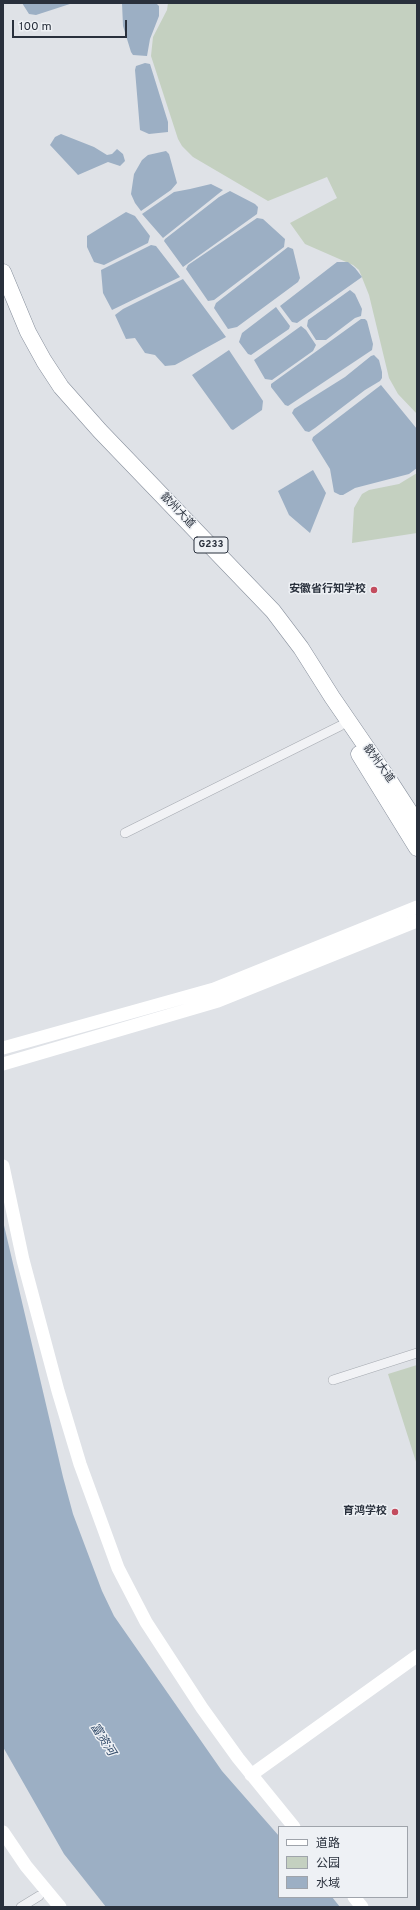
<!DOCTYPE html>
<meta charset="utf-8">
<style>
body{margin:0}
#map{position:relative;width:420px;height:1910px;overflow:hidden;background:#dfe2e7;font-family:Overpass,"Noto Sans SC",sans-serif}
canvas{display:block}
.frame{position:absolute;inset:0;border:4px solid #29303c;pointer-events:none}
.legend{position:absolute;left:278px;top:1826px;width:130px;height:72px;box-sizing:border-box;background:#eef1f5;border:1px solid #9fa4ab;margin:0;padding:5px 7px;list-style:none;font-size:12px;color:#29303c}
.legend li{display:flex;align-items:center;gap:8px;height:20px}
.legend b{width:20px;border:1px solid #9fa4ab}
.scale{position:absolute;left:12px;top:20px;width:115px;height:18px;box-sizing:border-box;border:2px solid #29303c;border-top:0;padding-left:5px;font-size:12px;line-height:14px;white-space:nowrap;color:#29303c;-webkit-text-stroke:3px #eef1f5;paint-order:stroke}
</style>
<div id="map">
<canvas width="420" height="1910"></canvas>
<div class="frame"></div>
<ul class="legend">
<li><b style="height:5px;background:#fff"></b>道路</li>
<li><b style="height:11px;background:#c4d0c0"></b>公园</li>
<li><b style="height:11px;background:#9cafc4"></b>水域</li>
</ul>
<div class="scale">100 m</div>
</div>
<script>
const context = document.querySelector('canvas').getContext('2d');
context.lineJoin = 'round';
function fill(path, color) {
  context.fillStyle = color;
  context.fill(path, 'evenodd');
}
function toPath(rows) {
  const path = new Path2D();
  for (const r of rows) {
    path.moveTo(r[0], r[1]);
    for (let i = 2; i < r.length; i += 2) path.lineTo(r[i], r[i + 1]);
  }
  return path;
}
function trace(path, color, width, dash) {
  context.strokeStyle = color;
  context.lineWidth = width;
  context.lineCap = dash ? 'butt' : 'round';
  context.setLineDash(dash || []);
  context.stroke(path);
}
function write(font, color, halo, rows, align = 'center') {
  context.font = font + ' Overpass,"Noto Sans SC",sans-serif';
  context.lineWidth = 3;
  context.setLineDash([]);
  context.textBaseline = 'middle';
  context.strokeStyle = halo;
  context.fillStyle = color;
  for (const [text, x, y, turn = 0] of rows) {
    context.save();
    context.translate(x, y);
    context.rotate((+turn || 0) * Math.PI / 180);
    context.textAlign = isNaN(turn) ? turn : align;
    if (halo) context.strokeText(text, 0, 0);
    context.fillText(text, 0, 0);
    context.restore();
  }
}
fill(toPath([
 [168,3,417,3,417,414,398,394,389,378,369,295,359,270,353,265,305,244,290,223,337,198,327,177,268,201,193,157,182,146,178,139,151,56,153,37,167,10],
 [417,473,417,533,352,543,354,508,362,494,369,490,399,484],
 [417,1365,417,1465,388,1374]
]), '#c4d0c0');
fill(toPath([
 [22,3,73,3,36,15,29,14],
 [122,3,156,3,159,6,159,16,150,39,147,56,133,55,131,52,123,26],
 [145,63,150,64,168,122,168,132,149,134,140,130,135,70,136,66],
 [61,134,94,147,107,155,112,154,117,149,123,154,125,161,120,166,108,162,78,175,50,145,55,137],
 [166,151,169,154,177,183,171,190,141,211,135,203,131,194,134,174,142,160,148,155],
 [211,184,223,190,163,238,142,214,174,192,190,189],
 [230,191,255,204,258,207,257,214,183,267,164,241,165,239,219,197],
 [126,212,135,216,150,236,148,243,104,265,94,262,87,247,87,236],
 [257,218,263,219,285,239,284,247,214,300,208,301,186,269,188,265],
 [151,245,156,246,180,277,112,310,103,293,101,270],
 [288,247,293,249,300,278,298,282,237,327,228,329,214,308,216,303],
 [337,262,348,262,355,268,362,277,297,323,292,322,280,306],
 [183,279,226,337,175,365,165,366,155,355,145,353,135,338,126,339,115,315,123,309],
 [350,290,355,294,362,309,361,316,355,318,326,340,316,340,307,326,308,320],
 [276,307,290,326,289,329,251,355,248,354,239,342,242,333],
 [361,319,365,319,367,321,373,344,372,350,288,406,285,405,271,387,271,384],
 [301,326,306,330,316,345,313,351,272,380,265,379,254,360],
 [229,350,263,401,262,410,233,430,231,429,192,375],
 [374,355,379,360,382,372,382,378,380,381,365,390,315,428,309,432,305,431,292,413,294,409,345,377,371,356],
 [381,385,417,429,417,468,409,474,355,488,343,495,340,495,334,492,330,469,312,440,313,437],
 [313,470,326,493,310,533,289,515,278,491],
 [3,1221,63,1477,73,1514,102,1591,114,1616,222,1771,279,1836,279,1897,332,1897,340,1907,106,1907,64,1854,3,1747]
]), '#9cafc4');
const street = toPath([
 [125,833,340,726],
 [333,1380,417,1353],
 [21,1907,39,1896]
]);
const highway = toPath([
 [3,272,28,332,44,361,61,387,100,431,273,611,301,648,332,697,391,783,417,823],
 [359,754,417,848]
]);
trace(street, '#a5a9b0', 10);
trace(highway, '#878f9c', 17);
trace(street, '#f1f2f5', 9);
trace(toPath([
 [3,1048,214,989,417,907],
 [3,1064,218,1001,417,921],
 [3,1166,23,1260,58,1391,80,1464,118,1568,146,1622,202,1708,238,1758,294,1827],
 [251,1775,417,1656],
 [3,1832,26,1866,60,1907],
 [354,1897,362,1907]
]), '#fff', 13);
trace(highway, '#fff', 16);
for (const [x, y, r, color] of [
 [374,590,4,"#c34c5e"],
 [395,1512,4,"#c34c5e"]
]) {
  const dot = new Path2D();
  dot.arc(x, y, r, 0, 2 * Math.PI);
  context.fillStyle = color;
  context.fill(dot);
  trace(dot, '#eef1f5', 1.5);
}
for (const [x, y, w] of [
 [211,545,34]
]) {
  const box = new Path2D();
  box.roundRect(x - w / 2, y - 8, w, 16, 3);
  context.fillStyle = '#eef1f5';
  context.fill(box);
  trace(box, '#29303c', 1);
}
write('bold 10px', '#29303c', null, [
 ["G233",211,545]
]);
write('11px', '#29303c', '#eef1f5', [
 ["歙州大道",177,511,46],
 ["歙州大道",378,764,54]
]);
write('bold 11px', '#29303c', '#eef1f5', [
 ["安徽省行知学校",366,590],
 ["育鸿学校",387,1512]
], 'right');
write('italic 12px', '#364f6d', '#eef1f5', [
 ["富资河",102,1740,58]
]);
</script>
